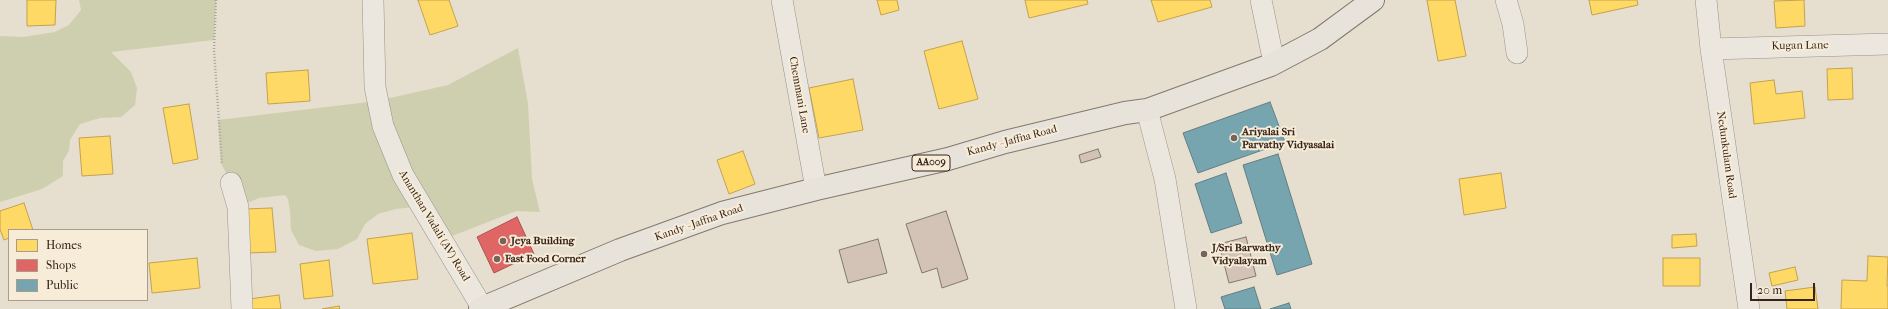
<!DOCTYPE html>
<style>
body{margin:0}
#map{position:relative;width:1888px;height:309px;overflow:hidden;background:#e6dece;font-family:"IM FELL French Canon",serif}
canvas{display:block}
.legend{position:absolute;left:8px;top:229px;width:140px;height:72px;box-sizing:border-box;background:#f6ecd8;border:1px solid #aa9c8c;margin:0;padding:5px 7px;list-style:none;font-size:12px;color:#37231a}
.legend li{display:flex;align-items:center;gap:8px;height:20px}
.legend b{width:20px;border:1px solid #aa9c8c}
.scale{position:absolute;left:1750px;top:283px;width:65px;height:18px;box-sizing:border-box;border:2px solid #37231a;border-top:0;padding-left:5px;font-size:12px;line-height:14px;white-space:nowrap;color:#37231a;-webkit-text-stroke:3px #f6ecd8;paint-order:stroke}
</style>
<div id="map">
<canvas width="1888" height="309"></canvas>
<ul class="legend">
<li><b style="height:11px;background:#ffd966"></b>Homes</li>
<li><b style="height:11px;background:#e06666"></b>Shops</li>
<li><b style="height:11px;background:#76a5af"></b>Public</li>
</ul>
<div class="scale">20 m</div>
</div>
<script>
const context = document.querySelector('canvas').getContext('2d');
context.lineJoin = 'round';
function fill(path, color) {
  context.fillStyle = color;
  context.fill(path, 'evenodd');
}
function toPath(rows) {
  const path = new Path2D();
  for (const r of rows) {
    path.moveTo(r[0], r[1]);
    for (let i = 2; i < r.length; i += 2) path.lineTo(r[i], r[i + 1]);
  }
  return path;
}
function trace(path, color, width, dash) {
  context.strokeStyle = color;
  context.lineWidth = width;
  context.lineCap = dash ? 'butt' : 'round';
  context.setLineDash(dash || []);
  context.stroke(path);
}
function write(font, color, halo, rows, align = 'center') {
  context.font = font + ' "IM FELL French Canon",serif';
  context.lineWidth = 4;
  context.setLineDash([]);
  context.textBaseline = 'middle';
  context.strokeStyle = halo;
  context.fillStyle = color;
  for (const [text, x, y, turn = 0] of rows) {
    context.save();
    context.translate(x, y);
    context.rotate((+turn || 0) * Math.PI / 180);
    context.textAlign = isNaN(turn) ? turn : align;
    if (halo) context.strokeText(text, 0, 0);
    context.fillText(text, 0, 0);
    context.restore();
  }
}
fill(toPath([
 [79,0,216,0,214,40,111,52,131,72,137,88,135,105,121,117,100,118,80,124,70,140,69,151,63,161,63,176,42,189,0,202,0,36,23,37,55,32,69,25,81,10],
 [518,48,528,104,532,179,540,212,516,211,442,240,422,206,396,209,378,214,365,224,357,239,338,249,316,251,299,245,291,230,290,211,288,199,285,195,259,198,238,207,231,183,221,163,218,120,377,101,448,85]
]), '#cecfae');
const homes = toPath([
 [27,0,56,0,55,25,27,26,27,0],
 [418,0,449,0,458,26,430,35,418,0],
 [877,0,897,0,899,10,881,15,877,0],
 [1025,0,1087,0,1088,4,1029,18,1025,0],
 [1151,0,1210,0,1212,7,1158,22,1151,0],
 [1427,0,1455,0,1466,56,1438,61,1427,0],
 [1589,0,1637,0,1638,5,1592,15,1589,0],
 [1804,0,1805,26,1776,28,1774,1,1804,0],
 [962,41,978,99,939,109,924,51,962,41],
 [1852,68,1853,99,1828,100,1827,69,1852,68],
 [308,70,310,101,268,104,266,73,308,70],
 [853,79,863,130,819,138,809,88,853,79],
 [1774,80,1776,94,1802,91,1805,118,1754,124,1750,83,1774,80],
 [189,104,198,159,173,164,163,108,189,104],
 [110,136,113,174,82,176,79,138,110,136],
 [743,151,755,184,729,194,717,160,743,151],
 [1501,173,1506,208,1464,215,1459,179,1501,173],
 [24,203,33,230,9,230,9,238,4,240,0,229,0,211,24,203],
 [272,208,276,252,246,253,244,209,272,208],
 [412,233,418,279,373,284,367,239,412,233],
 [1696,234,1697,246,1672,248,1672,235,1696,234],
 [1868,256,1888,257,1887,286,1888,286,1888,309,1841,309,1842,280,1867,281,1868,256],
 [197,258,200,288,152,293,149,263,197,258],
 [1663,258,1700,258,1700,286,1663,286,1663,258],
 [329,260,333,296,304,299,300,264,329,260],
 [1795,267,1798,280,1772,286,1769,273,1795,267],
 [1815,287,1818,309,1787,309,1785,291,1815,287],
 [279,295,281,309,250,309,249,299,279,295],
 [339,306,340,309,322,309,339,306]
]);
fill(homes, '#ffd966');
trace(homes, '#c3a24f', 1);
const shops = toPath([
 [517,217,534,254,494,273,477,237,517,217]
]);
fill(shops, '#e06666');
trace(shops, '#ad524f', 1);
const public = toPath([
 [1270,102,1285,142,1198,173,1183,133,1270,102],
 [1278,154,1312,264,1277,275,1243,165,1278,154],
 [1226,173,1242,223,1211,233,1195,184,1226,173],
 [1254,287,1261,309,1225,309,1221,297,1254,287],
 [1289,303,1291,309,1270,309,1289,303]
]);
fill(public, '#76a5af');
trace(public, '#637e82', 1);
const building = toPath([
 [1098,149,1101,157,1081,163,1079,155,1098,149],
 [946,211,968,279,942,288,937,268,922,273,906,224,946,211],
 [1246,237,1256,276,1229,283,1219,244,1246,237],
 [878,239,887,273,848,283,839,250,878,239]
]);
fill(building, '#d3c2b6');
trace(building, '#817970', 1);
const minor = toPath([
 [373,0,375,87,383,126,403,175,483,309],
 [782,0,816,189],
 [1261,0,1274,63],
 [1506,0,1513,24,1517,53],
 [1706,0,1711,49,1749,309],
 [1711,49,1888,44],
 [1147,110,1165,179,1186,309],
 [231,183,238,207,242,309]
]);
const trunk = toPath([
 [480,309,620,250,722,213,816,189,948,159,1005,142,1125,113,1147,110,1271,65,1320,39,1373,0]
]);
trace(minor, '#9a9288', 22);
trace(trunk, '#817970', 24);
trace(toPath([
 [216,0,214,50,222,164]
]), '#aaa59e', 2.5, [1, 2]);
trace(minor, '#ebe7df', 21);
trace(trunk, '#e8e3da', 22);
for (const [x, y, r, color] of [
 [1234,138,4,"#746459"],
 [503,241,4,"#746459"],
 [1204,254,4,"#746459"],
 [497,259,4,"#746459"]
]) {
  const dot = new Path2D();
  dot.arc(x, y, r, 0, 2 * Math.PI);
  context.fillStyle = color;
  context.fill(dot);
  trace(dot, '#f6ecd8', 1.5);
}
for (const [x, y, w] of [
 [931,163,38]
]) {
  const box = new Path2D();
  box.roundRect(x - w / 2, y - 8, w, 16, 3);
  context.fillStyle = '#f6ecd8';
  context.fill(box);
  trace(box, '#37231a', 1);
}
write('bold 10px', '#37231a', null, [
 ["AA009",931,163]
]);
write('11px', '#37231a', '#f6ecd8', [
 ["Kugan Lane",1800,46,-1],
 ["Chemmani Lane",799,95,80],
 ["Kandy - Jaffna Road",1012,141,-15],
 ["Nedunkulam Road",1726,155,82],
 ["Kandy - Jaffna Road",699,223,-19],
 ["Ananthan Vadali (AV) Road",434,226,59]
]);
write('bold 11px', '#37231a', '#f6ecd8', [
 ["Ariyalai Sri",1242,132],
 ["Parvathy Vidyasalai",1242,145],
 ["Jeya Building",511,241],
 ["J/Sri Barwathy",1212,248],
 ["Vidyalayam",1212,261],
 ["Fast Food Corner",505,259]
], 'left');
</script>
